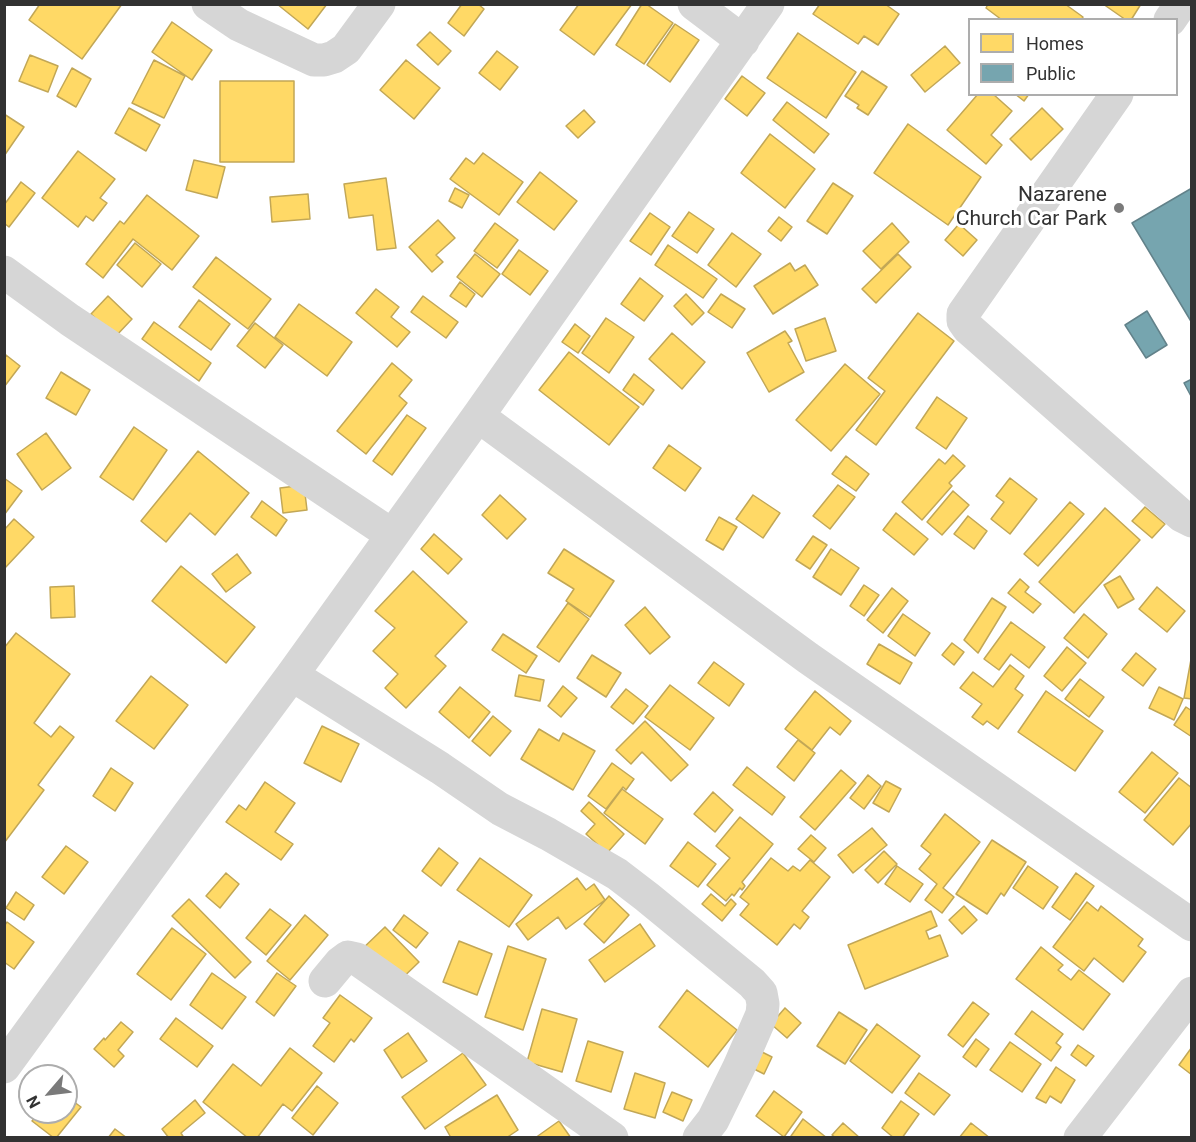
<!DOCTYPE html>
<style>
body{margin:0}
#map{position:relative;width:1196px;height:1142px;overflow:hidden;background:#fff;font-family:Roboto,sans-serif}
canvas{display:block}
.frame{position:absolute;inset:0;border:6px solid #323232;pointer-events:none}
.legend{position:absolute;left:968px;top:18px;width:210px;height:78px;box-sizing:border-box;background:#fff;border:2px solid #adadad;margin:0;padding:8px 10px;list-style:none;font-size:18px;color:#323232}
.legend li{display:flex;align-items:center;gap:12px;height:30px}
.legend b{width:30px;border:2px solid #adadad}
.north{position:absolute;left:18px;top:1064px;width:60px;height:60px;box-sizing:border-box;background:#fff;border:2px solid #adadad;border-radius:50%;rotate:242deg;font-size:16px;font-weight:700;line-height:24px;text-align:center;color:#323232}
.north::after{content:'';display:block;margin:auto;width:21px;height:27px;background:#7a7a7a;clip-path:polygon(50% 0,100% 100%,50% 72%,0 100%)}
</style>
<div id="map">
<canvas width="1196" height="1142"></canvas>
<div class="frame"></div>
<ul class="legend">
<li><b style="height:16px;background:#ffd966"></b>Homes</li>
<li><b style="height:16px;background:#76a5af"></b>Public</li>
</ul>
<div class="north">N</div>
</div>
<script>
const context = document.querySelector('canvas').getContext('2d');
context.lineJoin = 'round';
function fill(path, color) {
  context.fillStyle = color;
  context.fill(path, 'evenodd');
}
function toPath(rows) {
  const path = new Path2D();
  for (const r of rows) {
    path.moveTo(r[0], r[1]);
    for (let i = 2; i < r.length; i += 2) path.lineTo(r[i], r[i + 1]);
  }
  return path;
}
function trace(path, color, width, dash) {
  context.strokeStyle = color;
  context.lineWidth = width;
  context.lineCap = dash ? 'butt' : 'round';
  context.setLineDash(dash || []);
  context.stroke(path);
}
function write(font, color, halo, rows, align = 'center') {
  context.font = font + ' Roboto,sans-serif';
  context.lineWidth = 6;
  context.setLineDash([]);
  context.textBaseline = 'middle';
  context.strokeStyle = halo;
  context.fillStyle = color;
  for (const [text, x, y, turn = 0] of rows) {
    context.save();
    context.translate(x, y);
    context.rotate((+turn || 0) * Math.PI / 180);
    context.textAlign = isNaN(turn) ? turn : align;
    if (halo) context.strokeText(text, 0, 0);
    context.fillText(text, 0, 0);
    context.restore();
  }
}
const homes = toPath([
 [40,4,122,4,82,59,29,20,40,4],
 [277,4,327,4,308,29,277,4],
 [462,4,478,4,484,9,464,36,448,23,462,4],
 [579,4,632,4,594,55,560,30,579,4],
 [642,4,646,4,673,23,644,64,616,45,642,4],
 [820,4,885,4,899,14,878,45,864,36,858,44,813,14,820,4],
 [988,4,1065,4,1083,17,1081,20,1002,20,986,8,988,4],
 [1103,4,1141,4,1131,20,1126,20,1103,4],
 [172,22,212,50,192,80,152,52,172,22],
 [675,24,699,40,670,82,647,65,675,24],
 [430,32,451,51,438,65,417,45,430,32],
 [798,33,856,72,826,118,767,78,798,33],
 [945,46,960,63,925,92,911,75,945,46],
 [497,51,518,67,500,90,479,73,497,51],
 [30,55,58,66,48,92,19,81,30,55],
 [154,60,185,76,164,118,132,103,154,60],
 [406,60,440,88,414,119,380,90,406,60],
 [72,68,91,79,76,107,57,96,72,68],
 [862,71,887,87,868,115,857,108,859,105,845,96,862,71],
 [742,76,765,93,747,116,725,99,742,76],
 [220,81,294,81,294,162,220,162,220,81],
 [978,94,993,94,1012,111,991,135,1002,145,986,164,947,130,978,94],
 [1015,94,1029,94,1024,101,1015,94],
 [787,102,829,134,814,153,773,120,787,102],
 [129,108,160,125,146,151,115,133,129,108],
 [1042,108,1063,129,1031,160,1010,139,1042,108],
 [584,110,595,122,578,138,566,126,584,110],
 [4,114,24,127,4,156,4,114],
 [908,124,981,177,948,225,874,173,908,124],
 [770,134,815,169,785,208,741,173,770,134],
 [78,151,115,179,100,198,107,203,93,221,86,216,78,227,42,198,78,151],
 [483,153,523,182,499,215,450,179,466,158,474,164,483,153],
 [194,160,225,167,217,198,186,190,194,160],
 [540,172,577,201,554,230,517,202,540,172],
 [386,178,396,248,377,250,373,215,349,218,344,184,386,178],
 [21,182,35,193,9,227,4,223,4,205,21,182],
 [833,183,853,196,827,234,807,221,833,183],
 [455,188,469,195,462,208,449,201,455,188],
 [308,194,310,219,272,222,270,197,308,194],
 [147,195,199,236,172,270,133,239,103,278,86,264,120,221,124,224,147,195],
 [689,212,714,229,697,253,672,236,689,212],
 [650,213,670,227,651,255,630,241,650,213],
 [779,217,792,227,781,241,768,231,779,217],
 [438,220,455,238,436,255,443,262,432,272,409,247,438,220],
 [495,223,518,240,497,268,474,251,495,223],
 [892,223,909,242,881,269,863,251,892,223],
 [959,224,977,240,963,256,945,240,959,224],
 [732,233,761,254,736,287,708,265,732,233],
 [135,243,161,264,142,287,117,265,135,243],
 [668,245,717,279,703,298,655,265,668,245],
 [519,250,548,271,530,295,502,274,519,250],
 [475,254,500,274,482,297,457,277,475,254],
 [898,254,911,267,876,303,862,289,898,254],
 [216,257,271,299,248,329,193,287,216,257],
 [790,263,795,271,805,265,818,285,773,314,754,286,790,263],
 [640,278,663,296,644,321,621,304,640,278],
 [460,282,475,294,466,307,450,296,460,282],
 [376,289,399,307,391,317,410,332,397,347,356,313,376,289],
 [686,294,704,313,692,325,674,306,686,294],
 [721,294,745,309,732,328,708,312,721,294],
 [108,296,132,319,115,337,91,314,108,296],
 [423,296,458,322,446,338,411,312,423,296],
 [199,300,230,324,211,350,179,327,199,300],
 [299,304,352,342,327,376,275,337,299,304],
 [918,313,954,341,876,445,856,430,885,391,868,378,918,313],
 [606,318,634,337,609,373,582,353,606,318],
 [825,318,836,351,806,361,795,329,825,318],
 [154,322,211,363,199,381,142,339,154,322],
 [255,323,283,345,265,368,237,346,255,323],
 [575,324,590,336,578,353,562,342,575,324],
 [785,331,792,341,788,343,804,372,769,392,747,353,785,331],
 [672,333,705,362,682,389,649,359,672,333],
 [569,352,639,407,609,445,539,390,569,352],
 [6,355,20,366,4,387,4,358,6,355],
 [392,363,412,380,399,396,407,403,366,454,337,431,392,363],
 [845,364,880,394,831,451,796,420,845,364],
 [61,372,90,390,76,415,46,398,61,372],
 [634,374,654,390,643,405,623,390,634,374],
 [937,397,967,418,946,449,916,428,937,397],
 [407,415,426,428,392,475,373,461,407,415],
 [134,427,167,450,133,500,100,477,134,427],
 [46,433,71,468,42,490,17,454,46,433],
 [669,445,701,468,685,491,653,468,669,445],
 [198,451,249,493,215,535,190,513,166,542,141,521,198,451],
 [953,455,965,466,949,483,952,486,922,520,902,502,939,459,945,464,953,455],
 [846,456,869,474,856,491,832,474,846,456],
 [4,478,22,491,4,515,4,478],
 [1010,478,1037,499,1010,534,991,519,1004,502,996,496,1010,478],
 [304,485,307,510,283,513,280,488,304,485],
 [838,485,855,497,830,529,813,516,838,485],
 [953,491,969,505,942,535,927,522,953,491],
 [500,495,526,519,507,539,482,515,500,495],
 [753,495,780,513,763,538,736,519,753,495],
 [262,501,287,520,276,536,251,517,262,501],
 [1070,502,1084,514,1038,566,1024,554,1070,502],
 [1145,507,1165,524,1152,538,1132,521,1145,507],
 [1105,508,1140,540,1074,613,1039,582,1105,508],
 [896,513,928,539,914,555,883,530,896,513],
 [968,516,987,531,974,549,954,534,968,516],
 [719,517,737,527,723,550,706,540,719,517],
 [14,519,34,537,4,569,4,530,14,519],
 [434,534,462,559,448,574,421,549,434,534],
 [813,536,827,545,810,569,796,560,813,536],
 [564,549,614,581,590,617,566,601,574,589,548,573,564,549],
 [831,549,859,568,841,595,813,577,831,549],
 [237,554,251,573,226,592,212,574,237,554],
 [181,566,255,627,226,663,152,601,181,566],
 [413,571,467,622,435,656,446,666,406,708,385,688,398,674,373,651,395,628,375,611,413,571],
 [1120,576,1134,599,1118,608,1104,585,1120,576],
 [1020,579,1029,587,1025,592,1041,604,1033,613,1008,593,1020,579],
 [864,585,879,595,864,616,850,606,864,585],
 [74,586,75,617,51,618,50,587,74,586],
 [1157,587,1185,611,1167,632,1139,609,1157,587],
 [892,588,908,601,883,633,867,620,892,588],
 [992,598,1006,607,978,653,964,640,992,598],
 [568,603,589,619,559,662,537,647,568,603],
 [645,607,670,637,650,654,625,625,645,607],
 [903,614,930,633,915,656,888,636,903,614],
 [1084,614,1107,634,1088,658,1064,638,1084,614],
 [1011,622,1045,647,1029,668,1011,654,999,670,984,659,1011,622],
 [16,633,70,674,34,723,51,737,60,726,74,737,38,785,44,790,4,843,4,648,16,633],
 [503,634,537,656,526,673,492,650,503,634],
 [952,643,964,652,954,665,942,655,952,643],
 [879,644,912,663,900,684,867,664,879,644],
 [1067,647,1086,663,1062,691,1044,676,1067,647],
 [1136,653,1156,669,1143,686,1122,670,1136,653],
 [1192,654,1192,699,1184,698,1192,654],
 [592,655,621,673,606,697,577,678,592,655],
 [714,662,744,684,729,706,698,683,714,662],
 [1010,665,1024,676,1015,689,1023,695,998,729,987,721,983,725,972,717,982,704,960,688,973,672,993,687,1010,665],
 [519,675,544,680,540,701,515,696,519,675],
 [151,676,188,705,154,749,116,721,151,676],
 [1080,679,1104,697,1089,717,1065,699,1080,679],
 [670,685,714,718,690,750,645,717,670,685],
 [563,686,577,698,561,717,548,706,563,686],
 [460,687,490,712,469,738,439,712,460,687],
 [1159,687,1183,699,1174,720,1149,708,1159,687],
 [626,689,648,706,633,724,611,707,626,689],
 [815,691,851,721,840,735,830,727,812,750,785,729,815,691],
 [1046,691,1103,731,1075,771,1018,732,1046,691],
 [1186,707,1192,711,1192,737,1174,725,1186,707],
 [493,716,511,731,490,756,472,741,493,716],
 [645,721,688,765,671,781,642,752,631,764,616,750,645,721],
 [322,726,359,744,341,782,304,763,322,726],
 [539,729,559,741,563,733,595,751,573,790,521,759,539,729],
 [798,740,815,753,794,781,777,767,798,740],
 [1152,752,1178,773,1145,813,1119,792,1152,752],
 [612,763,634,779,626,790,623,787,606,809,588,796,612,763],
 [747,767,785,797,772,815,733,785,747,767],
 [111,768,133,783,115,811,93,796,111,768],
 [841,770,856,783,815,830,800,817,841,770],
 [868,775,881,786,864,809,850,798,868,775],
 [1179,778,1192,788,1192,823,1173,845,1144,820,1179,778],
 [886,781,901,789,889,812,873,803,886,781],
 [265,782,295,803,275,832,293,844,281,860,226,822,239,805,246,810,265,782],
 [622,789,663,819,645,844,604,813,622,789],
 [713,792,733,810,715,832,694,814,713,792],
 [589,802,624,834,607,853,586,834,595,824,581,811,589,802],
 [945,814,980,842,943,888,954,897,942,913,925,900,937,884,919,869,931,854,921,846,945,814],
 [740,817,773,844,742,882,745,886,742,890,740,888,734,896,732,894,726,901,707,885,730,858,716,846,740,817],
 [872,828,887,845,853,873,838,855,872,828],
 [811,835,826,848,814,862,798,849,811,835],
 [992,840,1026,862,1004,896,1001,893,987,914,956,894,992,840],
 [688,842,716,864,698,887,670,866,688,842],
 [66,846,88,862,64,894,42,877,66,846],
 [439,848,458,863,441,886,422,871,439,848],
 [884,851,897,864,878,883,865,870,884,851],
 [480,858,532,895,509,927,457,890,480,858],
 [771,858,788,871,793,866,800,871,810,860,830,877,802,911,809,917,800,929,794,924,777,945,740,915,749,904,740,897,771,858],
 [897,866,923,884,910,902,885,884,897,866],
 [1028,866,1058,887,1043,909,1013,888,1028,866],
 [226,873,239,884,220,908,206,896,226,873],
 [1076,873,1094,886,1070,920,1052,907,1076,873],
 [577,878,586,890,594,884,605,900,566,929,558,917,528,940,516,924,577,878],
 [16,892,34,905,24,920,6,908,16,892],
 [711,894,725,906,731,899,736,904,722,921,702,904,711,894],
 [609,896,629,915,604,943,584,924,609,896],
 [189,899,251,962,235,978,172,916,189,899],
 [1087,902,1098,911,1101,906,1143,939,1138,946,1146,952,1123,982,1094,958,1084,971,1053,947,1087,902],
 [964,906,977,920,962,934,949,920,964,906],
 [270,909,291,925,266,955,246,938,270,909],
 [931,911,937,926,926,931,929,939,940,935,948,956,865,989,848,945,931,911],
 [305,915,328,935,290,980,267,961,305,915],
 [404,915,428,933,416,948,393,930,404,915],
 [7,922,34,942,14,969,4,962,4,926,7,922],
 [640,924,655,946,605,982,589,960,640,924],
 [385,927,419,962,392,988,358,953,385,927],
 [172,928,206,954,171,1000,137,974,172,928],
 [459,941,492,954,477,995,443,982,459,941],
 [508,946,546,959,523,1030,485,1017,508,946],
 [1041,947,1063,965,1058,970,1071,980,1079,970,1110,994,1083,1030,1016,979,1041,947],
 [212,973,246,997,222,1029,190,1005,212,973],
 [277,973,296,986,274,1016,256,1002,277,973],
 [687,990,737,1030,708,1067,659,1027,687,990],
 [340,995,372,1018,354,1042,351,1039,334,1062,313,1046,330,1023,323,1018,340,995],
 [973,1002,989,1014,963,1047,948,1035,973,1002],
 [785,1008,801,1023,787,1038,771,1024,785,1008],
 [542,1009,577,1019,562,1072,527,1062,542,1009],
 [1032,1011,1063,1034,1056,1043,1061,1047,1051,1061,1015,1034,1032,1011],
 [839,1012,867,1030,845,1064,817,1046,839,1012],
 [176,1018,213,1046,197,1067,160,1039,176,1018],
 [121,1022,133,1032,118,1050,124,1056,114,1067,94,1049,104,1038,105,1040,121,1022],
 [877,1024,920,1056,892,1093,850,1061,877,1024],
 [408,1033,427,1061,402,1078,384,1050,408,1033],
 [976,1039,989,1049,976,1067,963,1057,976,1039],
 [588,1041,623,1052,611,1092,576,1081,588,1041],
 [1010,1042,1041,1064,1022,1092,990,1070,1010,1042],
 [1078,1045,1094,1056,1086,1066,1071,1055,1078,1045],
 [1192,1047,1192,1075,1179,1065,1192,1047],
 [290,1048,322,1073,292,1111,283,1104,257,1138,248,1138,203,1102,233,1064,261,1086,290,1048],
 [762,1052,772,1057,764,1074,754,1069,762,1052],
 [463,1053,486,1085,425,1129,402,1097,463,1053],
 [1056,1067,1075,1080,1061,1103,1050,1096,1046,1103,1036,1098,1056,1067],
 [635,1073,665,1083,655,1118,624,1109,635,1073],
 [919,1073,950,1095,934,1115,905,1093,919,1073],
 [317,1086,338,1103,313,1135,292,1118,317,1086],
 [774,1091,802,1112,784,1137,756,1116,774,1091],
 [672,1092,692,1100,683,1121,663,1112,672,1092],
 [497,1095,518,1130,506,1138,448,1138,450,1136,445,1127,497,1095],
 [66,1096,81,1107,56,1138,54,1138,32,1121,39,1112,66,1112,66,1096],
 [195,1100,205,1113,181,1133,184,1138,169,1138,162,1129,195,1100],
 [901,1101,919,1114,902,1138,894,1138,882,1128,901,1101],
 [803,1119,827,1138,794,1138,791,1136,803,1119],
 [559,1121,571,1138,535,1138,559,1121],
 [843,1123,860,1138,836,1138,832,1135,843,1123],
 [971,1123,990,1138,959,1138,971,1123],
 [115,1129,127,1138,108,1138,115,1129]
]);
fill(homes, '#ffd966');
trace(homes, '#c2a756', 1.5);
const public = toPath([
 [1192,188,1192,323,1132,223,1192,188],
 [1147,311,1167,345,1146,358,1125,325,1147,311],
 [1192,379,1192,398,1184,383,1192,379]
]);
fill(public, '#76a5af');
trace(public, '#62828a', 1.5);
trace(toPath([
 [208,4,239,25,314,60,324,60,334,57,346,49,379,4],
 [694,4,743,41],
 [1170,20,1181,4],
 [1117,94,963,314,963,321,968,328,1182,516,1192,521],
 [4,272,70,320,392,535],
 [478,416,808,658,1192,925],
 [292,675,440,768,500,809,548,834,617,874,647,897,752,983,761,993,763,1004,762,1014,739,1067,713,1120,699,1138],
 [325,981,340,963,348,957,357,959,612,1138],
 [4,1067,188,815,292,675,478,416,768,4],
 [1080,1138,1192,993]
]), '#d6d6d6', 33);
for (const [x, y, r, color] of [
 [1119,208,6,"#7a7a7a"]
]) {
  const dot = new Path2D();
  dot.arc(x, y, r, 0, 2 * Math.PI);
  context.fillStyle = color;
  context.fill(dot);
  trace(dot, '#fff', 2);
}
write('21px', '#323232', '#fff', [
 ["Nazarene",1107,196],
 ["Church Car Park",1107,220]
], 'right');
</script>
